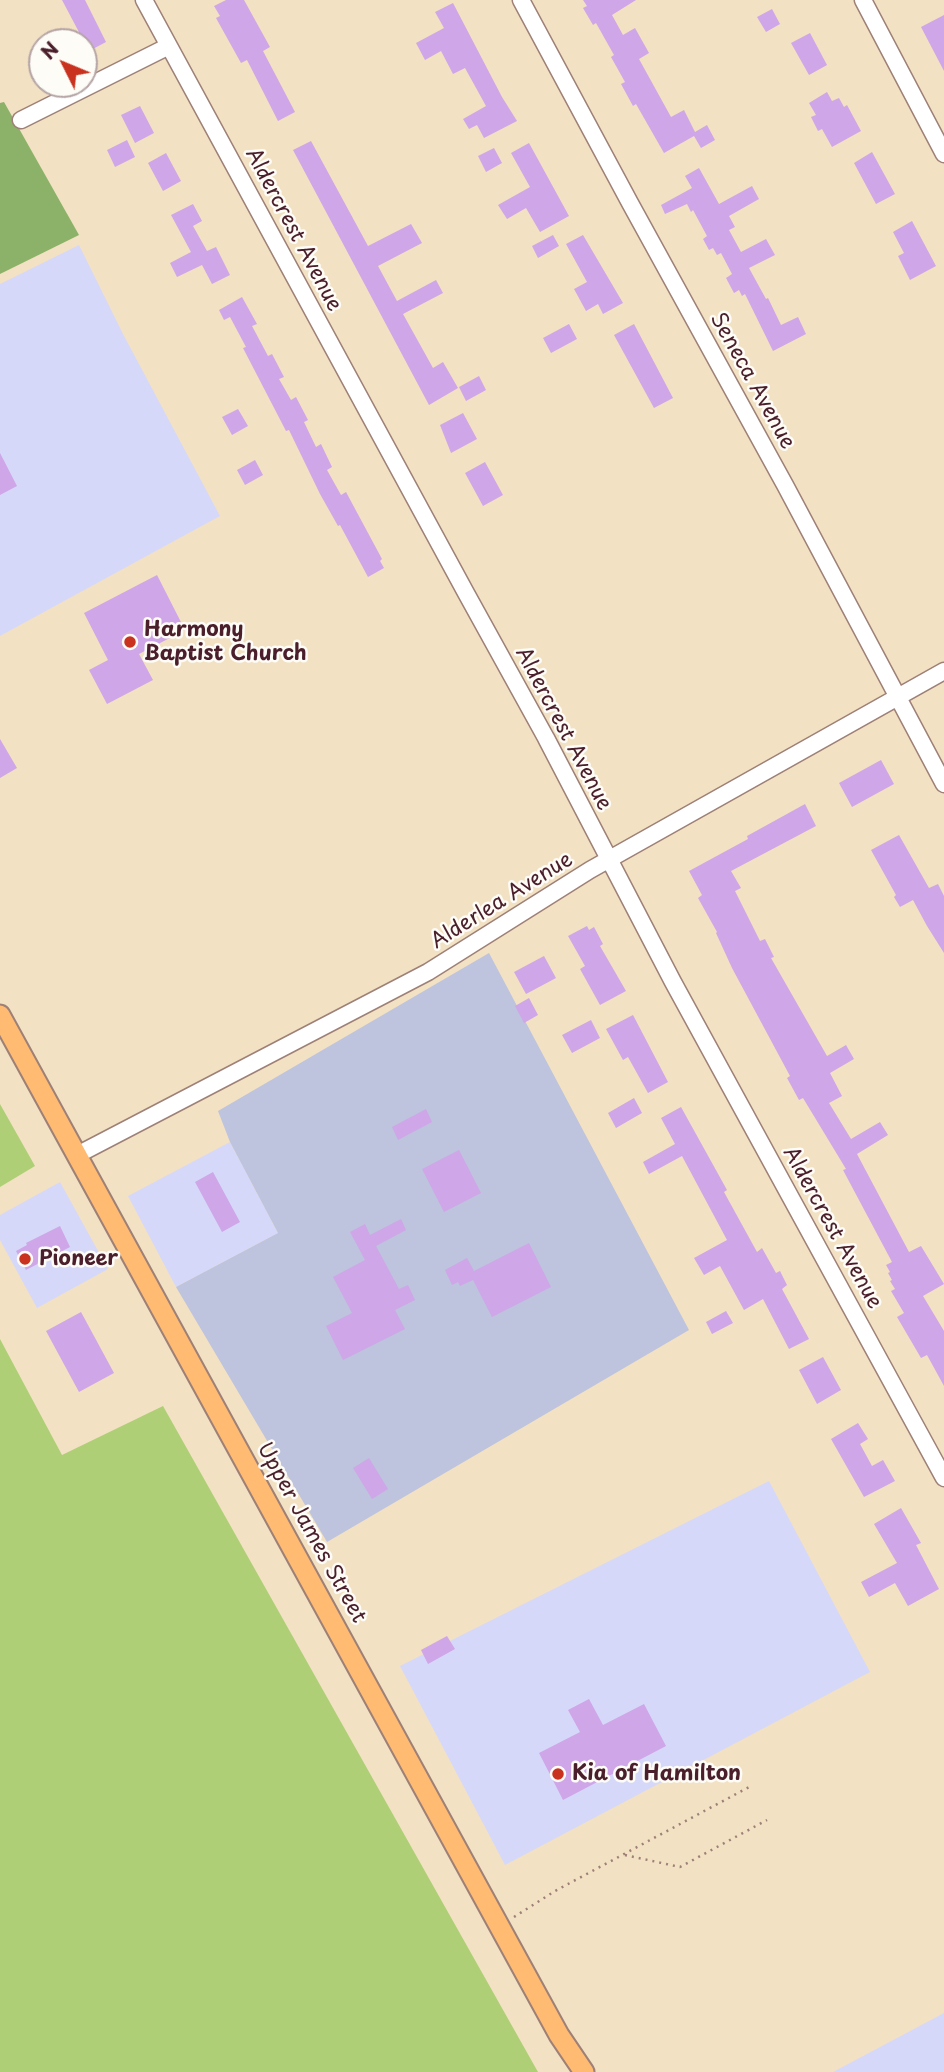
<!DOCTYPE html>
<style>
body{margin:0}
#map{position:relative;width:944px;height:2072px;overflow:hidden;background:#f2e1c3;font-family:"Playpen Sans",sans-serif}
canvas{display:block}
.north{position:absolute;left:28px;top:28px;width:70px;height:70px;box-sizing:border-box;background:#fdfcf7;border:2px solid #b5a4a5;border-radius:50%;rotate:313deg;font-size:19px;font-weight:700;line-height:28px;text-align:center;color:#4a1f2b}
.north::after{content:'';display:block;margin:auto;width:24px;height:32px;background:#c8321e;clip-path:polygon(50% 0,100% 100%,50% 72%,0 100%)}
</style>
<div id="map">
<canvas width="944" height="2072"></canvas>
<div class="north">N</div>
</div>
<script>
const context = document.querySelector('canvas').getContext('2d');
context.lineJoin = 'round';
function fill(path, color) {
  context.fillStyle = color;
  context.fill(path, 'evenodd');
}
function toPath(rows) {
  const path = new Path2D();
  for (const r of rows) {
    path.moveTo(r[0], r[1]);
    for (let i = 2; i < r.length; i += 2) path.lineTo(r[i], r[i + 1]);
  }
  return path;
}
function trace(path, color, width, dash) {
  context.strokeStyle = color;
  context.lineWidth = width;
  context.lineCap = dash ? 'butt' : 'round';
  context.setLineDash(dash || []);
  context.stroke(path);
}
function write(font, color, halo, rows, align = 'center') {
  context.font = font + ' "Playpen Sans",sans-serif';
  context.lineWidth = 5;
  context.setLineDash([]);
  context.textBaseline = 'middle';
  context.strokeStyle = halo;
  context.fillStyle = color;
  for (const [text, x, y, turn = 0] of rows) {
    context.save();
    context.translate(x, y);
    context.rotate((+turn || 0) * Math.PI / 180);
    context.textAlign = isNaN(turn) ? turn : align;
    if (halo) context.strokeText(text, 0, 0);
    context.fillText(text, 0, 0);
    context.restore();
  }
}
fill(toPath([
 [79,245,123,334,220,516,0,636,0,284],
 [230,1142,278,1233,176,1287,128,1196],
 [60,1182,108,1269,37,1308,0,1240,0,1215],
 [769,1481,870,1672,505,1865,400,1666],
 [944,2013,944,2072,833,2072]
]), '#d6d8f9');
fill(toPath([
 [489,953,689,1330,327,1542,176,1287,278,1233,230,1142,218,1111]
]), '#bec3de');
fill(toPath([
 [0,1104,35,1166,0,1187],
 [0,1339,62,1455,163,1406,538,2072,0,2072]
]), '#afcf77');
fill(toPath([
 [4,102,79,235,0,274,0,103]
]), '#8bb268');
fill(toPath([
 [62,0,85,0,106,42,89,51],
 [226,0,244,0,270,47,263,51,295,112,278,121,247,60,241,63,216,18,220,16,214,6],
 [583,0,636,0,612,15,623,35,635,28,649,53,639,59,671,117,684,110,695,132,707,125,715,140,701,148,694,136,664,153,636,104,633,106,621,84,625,82,611,57,614,55,596,23,593,25,583,8,587,6],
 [453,3,502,97,517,121,484,138,477,125,469,129,463,119,486,106,465,68,453,74,441,51,425,60,416,43,444,28,435,12],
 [772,9,780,24,766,32,757,17],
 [944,15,944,71,921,27],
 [810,33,827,65,809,75,791,43],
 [827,92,832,101,839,98,844,107,847,105,861,131,832,147,822,129,818,131,811,117,816,115,809,103],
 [140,106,154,133,135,143,121,115],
 [127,140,135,157,115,167,107,150],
 [311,141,368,246,411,224,422,243,378,266,397,301,436,280,443,293,403,314,433,368,443,362,458,388,429,405,293,150],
 [529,143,569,216,540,232,526,208,507,219,498,205,530,187,511,153],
 [494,148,502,163,486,172,478,156],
 [872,152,895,194,876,204,854,163],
 [166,153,181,181,163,191,148,163],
 [699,168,719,204,752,186,759,199,729,216,735,227,729,230,741,252,766,239,775,255,749,268,766,299,768,298,781,325,798,317,806,334,773,351,745,294,742,296,739,290,734,293,726,278,732,274,721,253,717,255,713,248,709,250,703,239,707,236,693,210,691,212,687,204,665,214,661,205,692,188,685,176],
 [193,204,202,221,193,226,207,251,216,247,230,275,212,284,202,265,177,277,170,263,191,252,171,215],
 [912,221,936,266,910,280,898,256,904,253,893,232],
 [553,235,559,246,538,258,532,246],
 [583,235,623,303,603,314,598,304,586,311,574,289,587,282,566,244],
 [242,297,257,324,252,326,268,356,272,354,284,377,279,379,291,400,296,397,308,420,304,422,316,447,321,444,332,467,327,470,341,495,346,492,382,559,380,561,384,568,368,577,340,525,338,526,320,494,289,430,286,431,243,348,246,347,230,317,224,320,219,310],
 [569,324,577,339,551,353,543,338],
 [634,324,673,398,654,408,614,335],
 [479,376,486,390,466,401,459,387],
 [238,409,248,426,232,435,222,417],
 [463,413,477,439,451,453,440,425],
 [0,453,17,486,0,495],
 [255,460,263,475,245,485,237,470],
 [485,462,503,495,483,506,465,473],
 [157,575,185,630,139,654,153,680,107,704,89,670,108,660,84,613],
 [0,739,17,768,0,778],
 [881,760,894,784,852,807,839,783],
 [805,804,816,826,731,871,741,888,735,891,760,941,765,939,774,957,771,958,827,1056,846,1045,854,1059,830,1073,842,1096,829,1103,851,1139,880,1122,888,1135,857,1154,909,1252,921,1246,944,1284,923,1296,944,1331,944,1386,927,1355,921,1358,897,1317,904,1313,891,1291,895,1289,890,1281,892,1280,888,1273,890,1272,886,1265,892,1262,843,1170,846,1169,803,1098,799,1100,787,1078,790,1076,732,968,716,933,717,932,698,898,702,895,689,871,748,839,747,836],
 [899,835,929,888,938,884,944,896,944,953,927,926,913,900,900,907,894,897,896,895,871,850],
 [587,926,589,930,594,927,603,944,600,946,626,991,600,1005,580,969,585,966,568,936],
 [544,956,556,978,526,994,514,972],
 [529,998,538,1015,524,1023,515,1006],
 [633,1015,668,1082,648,1093,628,1057,623,1060,606,1029],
 [591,1020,600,1038,572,1053,562,1035],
 [634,1098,642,1113,616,1128,608,1113],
 [681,1107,727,1190,724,1192,757,1252,762,1248,776,1273,780,1271,787,1285,782,1289,809,1339,789,1349,763,1299,744,1310,720,1266,704,1275,694,1258,727,1240,682,1156,649,1174,643,1162,675,1144,661,1118],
 [426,1109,432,1122,398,1140,392,1127],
 [459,1150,481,1193,444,1212,422,1169],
 [213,1172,240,1222,222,1232,195,1182],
 [401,1219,406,1230,376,1246,399,1289,408,1285,415,1300,395,1310,405,1329,343,1360,326,1326,352,1313,333,1277,365,1260,350,1232,365,1224,370,1235],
 [60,1226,70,1247,26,1270,16,1251,27,1245,26,1243],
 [529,1243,551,1287,492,1317,473,1280,460,1286,458,1282,452,1285,445,1270,467,1258,474,1271],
 [726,1311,733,1323,712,1334,706,1322],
 [81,1312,114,1373,79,1392,46,1331],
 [823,1357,841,1390,817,1404,799,1370],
 [858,1423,868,1439,860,1444,872,1466,883,1460,895,1481,864,1497,831,1439],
 [369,1458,388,1489,372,1499,353,1468],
 [901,1508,921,1543,916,1545,939,1589,908,1606,895,1583,869,1597,861,1582,897,1563,874,1524],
 [447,1636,455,1649,428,1664,421,1650],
 [589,1699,603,1725,644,1704,666,1746,563,1800,539,1753,580,1732,568,1710]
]), '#cfa6e8');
const minor = toPath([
 [144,0,466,593,546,738,673,982,944,1478],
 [521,0,630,203,785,485,944,784],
 [863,0,944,154],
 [21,120,169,46],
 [77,1155,428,972,590,870,944,671]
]);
const major = toPath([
 [0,1015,559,2035,584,2072]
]);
trace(minor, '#9e8077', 19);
trace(major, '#9e8077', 23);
trace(toPath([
 [625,1855,680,1867,767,1820],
 [514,1917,555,1891,751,1786]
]), '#9e8077', 2.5, [2, 5]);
trace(minor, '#fff', 16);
trace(major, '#ffbb71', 19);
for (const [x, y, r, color] of [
 [130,642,7,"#c8321e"],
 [25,1259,7,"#c8321e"],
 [558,1774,7,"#c8321e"]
]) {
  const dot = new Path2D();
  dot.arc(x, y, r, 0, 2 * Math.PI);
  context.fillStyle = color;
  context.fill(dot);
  trace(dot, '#fdfcf7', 2.5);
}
write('21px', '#4a1f2b', '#fdfcf7', [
 ["Aldercrest Avenue",293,230,62],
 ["Seneca Avenue",752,381,61],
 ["Aldercrest Avenue",563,729,62],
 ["Alderlea Avenue",502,901,-32],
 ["Aldercrest Avenue",832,1228,61],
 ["Upper James Street",311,1533,61]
]);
write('bold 21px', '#4a1f2b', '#fdfcf7', [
 ["Harmony",144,630],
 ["Baptist Church",144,654],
 ["Pioneer",39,1259],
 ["Kia of Hamilton",572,1774]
], 'left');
</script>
